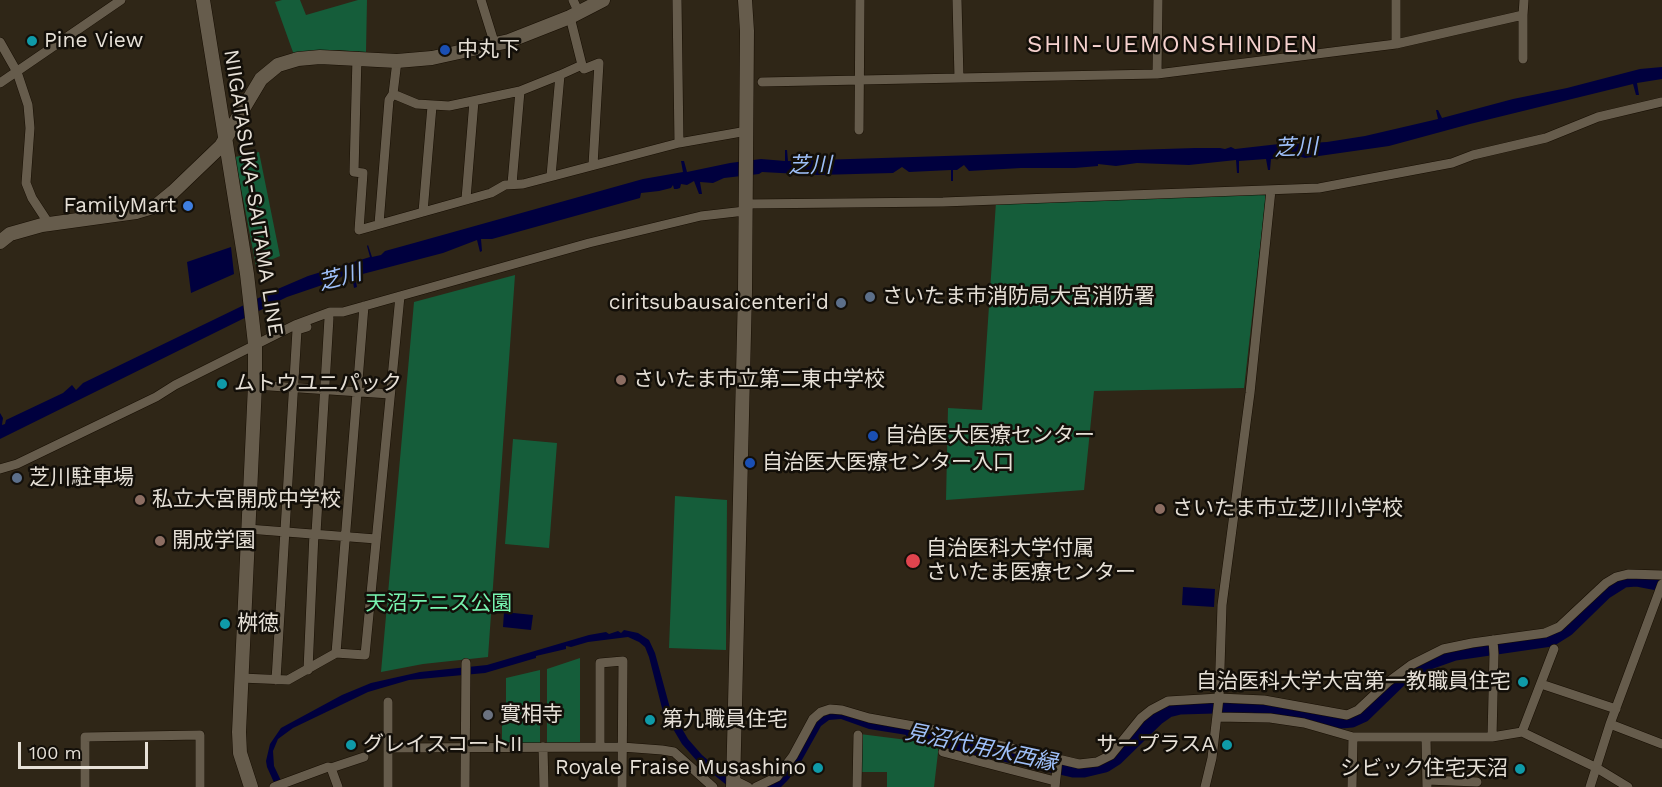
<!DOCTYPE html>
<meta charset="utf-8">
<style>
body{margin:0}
#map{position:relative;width:1662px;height:787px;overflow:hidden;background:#2f2617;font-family:"Work Sans",sans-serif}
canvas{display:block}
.scale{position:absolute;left:18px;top:742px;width:130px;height:27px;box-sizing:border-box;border:3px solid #e6e0d7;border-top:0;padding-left:8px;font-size:18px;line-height:21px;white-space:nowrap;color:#e6e0d7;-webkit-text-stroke:4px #130f09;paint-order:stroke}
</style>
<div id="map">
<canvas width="1662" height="787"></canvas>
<div class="scale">100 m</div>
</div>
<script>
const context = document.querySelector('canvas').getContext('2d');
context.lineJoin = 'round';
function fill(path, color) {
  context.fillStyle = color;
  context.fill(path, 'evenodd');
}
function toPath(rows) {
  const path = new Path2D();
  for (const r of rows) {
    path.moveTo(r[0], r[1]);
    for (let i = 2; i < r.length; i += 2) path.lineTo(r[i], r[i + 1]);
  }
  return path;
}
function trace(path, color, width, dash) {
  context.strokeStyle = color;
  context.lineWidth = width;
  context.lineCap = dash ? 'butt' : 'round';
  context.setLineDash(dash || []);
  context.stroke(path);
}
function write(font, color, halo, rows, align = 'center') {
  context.font = font + ' "Work Sans","Noto Sans JP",sans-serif';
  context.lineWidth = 5;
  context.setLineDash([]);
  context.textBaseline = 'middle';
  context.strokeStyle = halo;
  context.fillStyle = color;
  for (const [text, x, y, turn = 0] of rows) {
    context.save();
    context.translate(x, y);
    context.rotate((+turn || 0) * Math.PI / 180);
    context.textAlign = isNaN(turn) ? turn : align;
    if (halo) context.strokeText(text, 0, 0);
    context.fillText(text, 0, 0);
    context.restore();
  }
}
fill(toPath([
 [282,0,300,0,306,15,358,0,367,0,366,52,337,50,294,55,275,2],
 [259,152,280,256,256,266,235,157],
 [1266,194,1244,388,1094,391,1084,490,946,500,948,408,982,410,996,202],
 [515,275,488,657,423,664,381,672,414,302],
 [513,439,557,443,549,548,505,544],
 [675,496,727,500,726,650,669,648],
 [580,658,580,742,547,743,547,669],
 [540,670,540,744,502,744,502,719,506,718,506,678],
 [860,734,939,744,934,787,887,787,887,772,861,772]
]), '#155d3a');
fill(toPath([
 [1662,67,1662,79,1637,83,1639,95,1636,95,1633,84,1470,124,1389,146,1305,158,1297,156,1271,159,1270,170,1268,170,1266,159,1239,161,1239,173,1237,173,1236,160,1189,165,1137,163,1116,166,1098,164,1098,166,1075,168,1021,168,969,171,964,165,957,170,953,170,953,181,951,181,951,170,909,172,902,167,893,173,818,175,762,172,759,174,724,178,713,183,700,182,702,194,699,194,694,181,687,185,681,184,680,188,677,189,674,189,673,185,671,188,659,191,641,193,640,198,492,239,481,239,482,251,480,252,477,240,443,253,355,276,357,287,354,288,352,276,344,275,337,280,287,297,0,439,0,413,3,418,2,425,5,424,6,420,63,393,72,385,76,390,83,383,273,291,308,276,370,257,367,246,368,245,372,257,381,255,385,251,414,243,643,179,683,172,681,161,684,161,687,172,730,163,761,159,785,161,785,150,787,150,788,161,1195,148,1220,148,1225,149,1231,147,1235,149,1279,144,1287,148,1292,144,1327,142,1365,136,1438,119,1436,110,1438,110,1442,118,1513,99,1567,88,1640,69],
 [231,247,234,274,191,293,187,262],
 [1183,587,1215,589,1214,607,1182,605],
 [504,612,533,615,531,630,503,627],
 [624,630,638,633,649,640,655,653,670,708,688,739,702,755,740,787,729,787,697,761,682,744,663,712,649,657,645,647,639,642,628,637,588,642,571,647,566,646,566,649,536,656,536,658,485,673,409,680,368,692,293,728,278,739,273,751,274,766,284,787,276,787,267,767,266,761,270,744,281,728,342,695,371,683,420,672,487,665,589,635,606,632,609,634,618,631,621,633],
 [834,712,933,733,932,739,869,729,841,719,829,720,821,726,798,767,788,780,781,787,766,787,774,784,815,723,824,716]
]), '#00003e');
trace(toPath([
 [913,733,1073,770,1084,770,1105,765,1116,758,1158,717,1168,710,1180,707,1249,705,1274,707,1341,721,1352,720,1363,715,1399,680,1424,664,1455,653,1551,639,1567,629,1605,592,1624,580,1636,579,1662,584]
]), '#00003e', 15);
const street = toPath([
 [481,0,495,45],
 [573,0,579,13],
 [677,0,679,143],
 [957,0,959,78],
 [1396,0,1396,44],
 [0,42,17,72,28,105,30,128,26,183,32,198,49,224],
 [357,57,354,172,363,173,359,230,491,193,505,185,523,184,679,143,747,131],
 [1523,59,1523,15],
 [581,65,584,69,599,63,593,165],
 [1157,74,1158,0],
 [762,82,1157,74,1396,44,1523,15,1524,0],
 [0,83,121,0],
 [393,94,417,104,449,106,520,91,560,75,582,65,570,17],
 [859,130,860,0],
 [551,176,560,75],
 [512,184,520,91],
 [466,199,474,101],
 [745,204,943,202,1319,188,1452,163,1473,155,1546,138,1598,117,1662,102],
 [423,212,432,106],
 [379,224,389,100,393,94,397,61],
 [255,385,390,394],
 [0,469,17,464,156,397,175,385,295,325,330,312,343,312,589,243,701,216,745,211],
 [248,529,376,539],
 [316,533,329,318],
 [336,653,364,306],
 [308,670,314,533],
 [241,678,288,680,336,653,365,655,400,296],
 [276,680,297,330,307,327],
 [1541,684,1616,709],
 [1217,717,1270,718,1304,723,1353,737,1492,737,1522,732,1595,767,1628,787],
 [1610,724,1662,744],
 [1522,732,1554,649],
 [1492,737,1494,654,1493,640],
 [1426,738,1427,787],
 [543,747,544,787],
 [600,747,600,663,623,661,622,787],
 [388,748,622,747,662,750,674,752,713,787],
 [943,752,1055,781],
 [331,768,364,757],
 [734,780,748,787],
 [1427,780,1477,782],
 [85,787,85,737,200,735,200,787],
 [274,787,328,767,331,768,338,787],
 [388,787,388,702],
 [465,787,466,663],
 [756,787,777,777,793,756,813,719,821,712,830,709,842,710,869,718,930,729,1079,764,1097,762,1111,755,1141,718,1151,710,1168,701,1219,698,1264,700,1347,715,1358,710,1388,682,1411,665,1443,649,1472,643,1545,633,1559,627,1606,583,1616,577,1628,574,1662,575],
 [857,787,858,735],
 [1055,787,1058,759],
 [1205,787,1212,758,1219,698,1222,605,1250,393,1271,190],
 [1352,787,1353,737],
 [1590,787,1610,724,1662,584]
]);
const secondary = toPath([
 [203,0,247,274,255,344,255,385,239,732,240,753,251,787],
 [0,242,10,234,42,225,136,212,156,206,173,192,221,146,261,79,278,65,298,59,320,57,397,61,432,58,509,41,570,17,603,0],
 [733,787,745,292,747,31,745,0]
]);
trace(street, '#170e03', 10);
trace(secondary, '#170e03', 15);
trace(street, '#665c4c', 9);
trace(secondary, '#665c4c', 14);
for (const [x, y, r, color] of [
 [32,41,6,"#0f9aa8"],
 [445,50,6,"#1a4fb4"],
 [188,206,6,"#3f7fe0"],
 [870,297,6,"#5c6f8a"],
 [841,303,6,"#5c6f8a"],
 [621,380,6,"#8d6e63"],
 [222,384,6,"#0f9aa8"],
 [873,436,6,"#1a4fb4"],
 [750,463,6,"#1a4fb4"],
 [17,478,6,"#5c6f8a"],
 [140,500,6,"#8d6e63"],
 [1160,509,6,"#8d6e63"],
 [160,541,6,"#8d6e63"],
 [913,561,8,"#e0444e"],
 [225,624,6,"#0f9aa8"],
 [1523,682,6,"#0f9aa8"],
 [488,715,6,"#6b7280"],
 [650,720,6,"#0f9aa8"],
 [351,745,6,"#0f9aa8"],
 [1227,745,6,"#0f9aa8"],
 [818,768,6,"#0f9aa8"],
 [1520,769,6,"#0f9aa8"]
]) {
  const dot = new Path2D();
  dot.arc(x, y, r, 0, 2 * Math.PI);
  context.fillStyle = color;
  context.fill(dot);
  trace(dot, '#130f09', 2);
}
write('21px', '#e6e0d7', '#130f09', [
 ["Pine View",44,41],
 ["中丸下",457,50],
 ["FamilyMart",176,206,"right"],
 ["さいたま市消防局大宮消防署",882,297],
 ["ciritsubausaicenteri'd",829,303,"right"],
 ["さいたま市立第二東中学校",633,380],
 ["ムトウユニパック",234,384],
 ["自治医大医療センター",885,436],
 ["自治医大医療センター入口",762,463],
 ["芝川駐車場",29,478],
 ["私立大宮開成中学校",152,500],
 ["さいたま市立芝川小学校",1172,509],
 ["開成学園",172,541],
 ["自治医科大学付属",926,549],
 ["さいたま医療センター",926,573],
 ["桝徳",237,624],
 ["自治医科大学大宮第一教職員住宅",1511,682,"right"],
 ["實相寺",500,715],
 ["第九職員住宅",662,720],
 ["グレイスコートII",363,745],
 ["サープラスA",1215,745,"right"],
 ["Royale Fraise Musashino",806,768,"right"],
 ["シビック住宅天沼",1508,769,"right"]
], 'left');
write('21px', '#e6e0d7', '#130f09', [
 ["NIIGATASUKA-SAITAMA LINE",253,193,81]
]);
write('21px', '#77f4b0', '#130f09', [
 ["天沼テニス公園",439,604]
]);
write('italic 22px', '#9ebff8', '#130f09', [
 ["芝川",1296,148,-3],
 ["芝川",810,166,-1],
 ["芝川",340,278,-15],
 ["見沼代用水西縁",981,748,12]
]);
context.letterSpacing = '1.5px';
write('24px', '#f5d1ce', '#130f09', [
 ["SHIN-UEMONSHINDEN",1173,45]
]);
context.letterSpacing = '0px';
</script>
